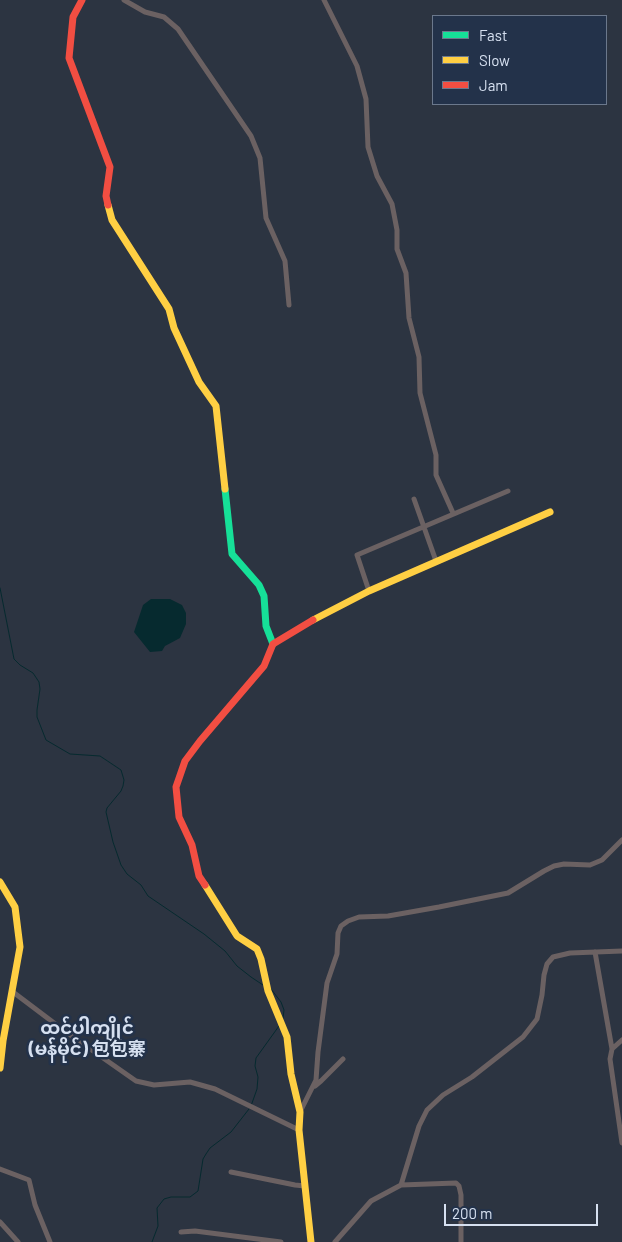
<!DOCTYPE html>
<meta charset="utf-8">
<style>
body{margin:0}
#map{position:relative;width:622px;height:1242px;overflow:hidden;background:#2c3441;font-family:Barlow,sans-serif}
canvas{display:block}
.legend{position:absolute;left:432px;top:15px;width:175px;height:90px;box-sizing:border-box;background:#23324a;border:1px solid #6b788c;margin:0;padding:6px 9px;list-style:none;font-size:15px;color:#d6e0f0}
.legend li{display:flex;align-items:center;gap:10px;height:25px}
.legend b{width:25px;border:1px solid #6b788c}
.scale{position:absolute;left:444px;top:1204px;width:154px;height:22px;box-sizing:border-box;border:2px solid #d6e0f0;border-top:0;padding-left:6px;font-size:15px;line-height:18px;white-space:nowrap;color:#d6e0f0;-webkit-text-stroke:4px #23324a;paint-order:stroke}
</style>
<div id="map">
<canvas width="622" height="1242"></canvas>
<ul class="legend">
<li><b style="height:6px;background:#16e098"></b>Fast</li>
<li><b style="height:6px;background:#ffcf43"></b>Slow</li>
<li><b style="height:6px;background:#f24e42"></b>Jam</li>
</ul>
<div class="scale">200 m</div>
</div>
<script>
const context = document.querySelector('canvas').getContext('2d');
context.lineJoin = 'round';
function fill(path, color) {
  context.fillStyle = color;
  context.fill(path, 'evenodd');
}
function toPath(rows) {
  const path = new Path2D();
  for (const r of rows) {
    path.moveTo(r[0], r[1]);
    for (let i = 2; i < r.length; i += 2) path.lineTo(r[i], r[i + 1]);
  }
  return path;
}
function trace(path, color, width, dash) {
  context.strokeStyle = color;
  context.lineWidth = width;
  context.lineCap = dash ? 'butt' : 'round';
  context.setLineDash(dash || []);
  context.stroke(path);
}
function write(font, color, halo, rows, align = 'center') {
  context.font = font + ' Barlow,"Noto Sans SC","Noto Sans Myanmar",sans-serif';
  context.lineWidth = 5;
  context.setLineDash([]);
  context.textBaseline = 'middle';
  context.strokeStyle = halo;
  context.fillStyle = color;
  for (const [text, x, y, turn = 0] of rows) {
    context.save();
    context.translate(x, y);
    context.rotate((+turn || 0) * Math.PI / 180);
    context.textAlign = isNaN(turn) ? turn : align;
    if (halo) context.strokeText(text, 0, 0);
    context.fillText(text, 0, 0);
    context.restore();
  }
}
fill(toPath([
 [151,599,170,599,182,605,186,613,186,624,180,638,165,646,162,651,150,652,134,632,143,605]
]), '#062a2f');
trace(toPath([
 [0,588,14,659,20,665,33,673,39,682,40,689,37,710,37,717,46,740,70,754,100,756,121,770,124,780,123,786,121,791,107,808,106,812,113,842,121,865,127,874,141,885,148,896,204,934,225,951,237,966,251,977,263,985],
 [271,989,281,1002,284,1010,283,1018],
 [251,1106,257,1089,258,1077,255,1066,256,1058,279,1026],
 [152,1242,158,1226,157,1208,164,1199,171,1197,190,1197,198,1191,203,1159,206,1154,210,1148,231,1132,249,1109]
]), '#062a2f', 1);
trace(toPath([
 [124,0,145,12,164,17,178,29,251,136,260,158,266,218,285,261,289,305],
 [324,0,357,66,366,99,368,147,377,176,392,204,397,230,397,249,406,273,409,318,419,357,420,393,436,455,436,475,453,513],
 [414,499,436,561],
 [369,591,357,555,508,491],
 [595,952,612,1049],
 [13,992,66,1032,136,1081,154,1085,190,1082,215,1089,299,1130],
 [622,1040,612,1049,610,1059,622,1143],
 [315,1086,321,1081,343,1059],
 [300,1112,316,1080,318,1052,327,983,337,954,338,933,341,926,348,921,359,917,388,916,439,907,508,893,544,871,554,866,564,864,590,865,602,860,622,840],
 [0,1169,29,1180,35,1205,50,1242],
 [231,1172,295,1185,305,1186],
 [401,1185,456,1183,459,1186,461,1195,461,1242],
 [0,1222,18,1242],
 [181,1232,195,1231,281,1242],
 [335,1242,371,1201,401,1185,419,1126,427,1110,443,1095,472,1077,523,1037,537,1019,542,995,544,975,547,964,553,957,570,953,622,951]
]), '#6b6162', 5);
trace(toPath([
 [225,489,232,554,259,585,264,596,266,626,273,644]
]), '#16e098', 7);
trace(toPath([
 [108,205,112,220,169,309,174,328,199,382,216,406,225,489],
 [313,620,369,591,550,512],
 [0,882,15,907,20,947,3,1041,0,1068],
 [205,885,237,936,257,949,261,959,268,991,287,1037,291,1074,300,1112,299,1130,311,1242]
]), '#ffcf43', 7);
trace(toPath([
 [82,0,73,17,69,58,110,167,106,196,108,205],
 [205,885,199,876,192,845,179,817,176,787,185,761,200,741,264,666,273,644,313,620]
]), '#f24e42', 7);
write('bold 18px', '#d6e0f0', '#23324a', [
 ["ထင်ပါကျိုင်",87,1028],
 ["(မန်မိုင်) 包包寨",87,1049]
]);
</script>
